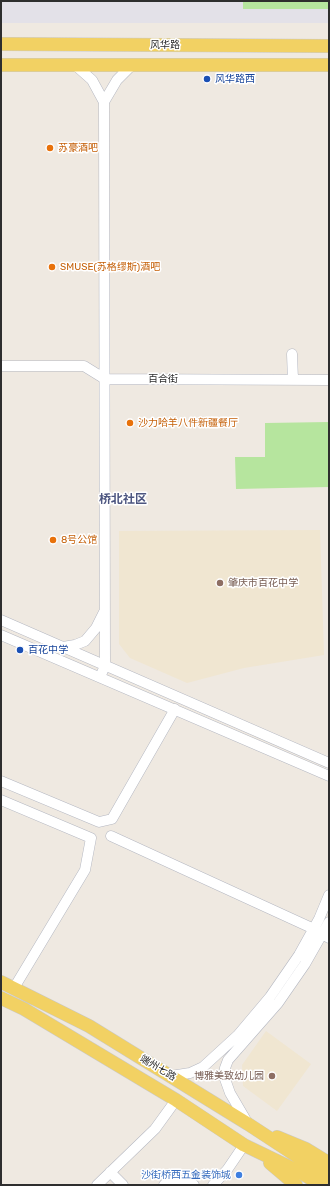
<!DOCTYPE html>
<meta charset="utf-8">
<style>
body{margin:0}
#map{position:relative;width:330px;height:1186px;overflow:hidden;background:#efe9e1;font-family:Rubik,sans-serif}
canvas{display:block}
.frame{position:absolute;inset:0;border:2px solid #2e2e2e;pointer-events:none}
</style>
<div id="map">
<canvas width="330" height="1186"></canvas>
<div class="frame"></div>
</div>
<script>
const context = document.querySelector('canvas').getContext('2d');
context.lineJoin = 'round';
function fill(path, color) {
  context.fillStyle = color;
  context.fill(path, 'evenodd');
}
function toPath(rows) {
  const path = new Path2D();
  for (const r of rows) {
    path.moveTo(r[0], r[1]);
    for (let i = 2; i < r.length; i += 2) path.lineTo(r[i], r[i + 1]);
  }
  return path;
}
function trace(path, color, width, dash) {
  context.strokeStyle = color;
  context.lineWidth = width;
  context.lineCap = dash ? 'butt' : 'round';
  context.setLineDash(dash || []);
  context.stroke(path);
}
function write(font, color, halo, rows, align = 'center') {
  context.font = font + ' Rubik,"Noto Sans SC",sans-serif';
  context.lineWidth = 3;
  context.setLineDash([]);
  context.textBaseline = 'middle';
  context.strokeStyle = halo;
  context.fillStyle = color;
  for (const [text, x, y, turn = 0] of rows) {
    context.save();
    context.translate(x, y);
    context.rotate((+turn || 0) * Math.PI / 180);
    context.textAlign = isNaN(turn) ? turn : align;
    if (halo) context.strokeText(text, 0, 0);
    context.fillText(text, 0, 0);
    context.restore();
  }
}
fill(toPath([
 [1,1,329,1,329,23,1,23]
]), '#e3e1e8');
fill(toPath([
 [320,530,324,655,244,668,187,683,130,658,119,644,119,531],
 [266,1031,311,1064,277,1111,243,1086,242,1065]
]), '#f0e6d1');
fill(toPath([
 [243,1,329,1,329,9,243,9],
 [329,422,329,487,236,489,235,457,265,457,265,423]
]), '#b6e59e');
const minor = toPath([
 [75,65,92,80,104,102,105,666,100,677],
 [104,102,117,80,132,65],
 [292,354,293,380],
 [1,366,84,366,105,379,329,380],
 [1,620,329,763],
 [1,635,329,776],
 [63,647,75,645,85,641,96,628,104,612],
 [1,781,99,822,112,819,175,709],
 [1,800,91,838,85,870,14,988],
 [111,836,314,929,329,938],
 [171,1076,190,1073,203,1067,238,1035,270,997,299,955,319,919,329,895],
 [247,1122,230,1093,225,1079,225,1068,228,1060,278,1003,305,964,329,922],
 [110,1172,123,1185],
 [97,1185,155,1129,176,1100],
 [164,1185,167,1182,187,1180,194,1185],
 [213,1185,227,1170,244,1145]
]);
const major = toPath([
 [1,44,329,46],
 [1,65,329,65],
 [1,982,89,1026,248,1124,329,1177],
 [1,998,24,1009,176,1100,244,1145,300,1172,321,1185],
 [277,1137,306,1149,329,1163],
 [270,1163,296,1185]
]);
trace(minor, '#b4b7c1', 11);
trace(major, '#c9c9c9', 14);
trace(minor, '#fff', 10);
trace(major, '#f2d163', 13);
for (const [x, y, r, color] of [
 [207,79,4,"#1a4fb4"],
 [50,148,4,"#e8710a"],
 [52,267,4,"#e8710a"],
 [130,423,4,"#e8710a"],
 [53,540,4,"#e8710a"],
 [220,583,4,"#8d6e63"],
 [20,650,4,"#1a4fb4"],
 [272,1076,4,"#8d6e63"],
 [239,1175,4,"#3f7fe0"]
]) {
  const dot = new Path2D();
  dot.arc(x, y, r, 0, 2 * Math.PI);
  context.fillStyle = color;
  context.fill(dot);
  trace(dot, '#fff', 1.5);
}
write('10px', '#2e2e2e', '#fff', [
 ["风华路",165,45],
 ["百合街",163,379],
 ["端州七路",158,1068,31]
]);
write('10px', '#164399', '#fff', [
 ["风华路西",215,79],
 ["百花中学",28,650]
], 'left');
write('10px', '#c56008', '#fff', [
 ["苏豪酒吧",58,148],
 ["SMUSE(苏格缪斯)酒吧",60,267],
 ["沙力哈羊八件新疆餐厅",138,423],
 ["8号公馆",61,540]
], 'left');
write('10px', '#785e54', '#fff', [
 ["肇庆市百花中学",228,583],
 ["博雅美致幼儿园",264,1076,"right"]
], 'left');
write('10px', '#366cbe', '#fff', [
 ["沙街桥西五金装饰城",231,1175]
], 'right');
write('bold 12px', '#4d5680', '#fff', [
 ["桥北社区",123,500]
]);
</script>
